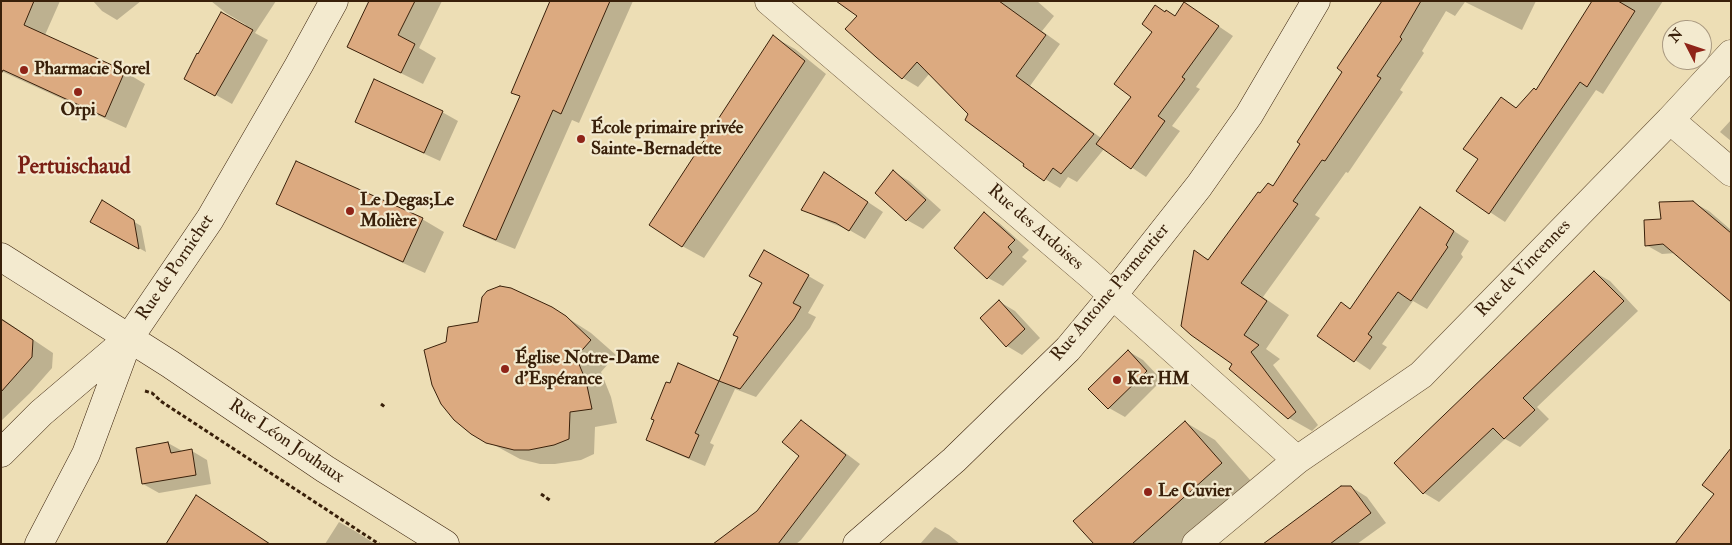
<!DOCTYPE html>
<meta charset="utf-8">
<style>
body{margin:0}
#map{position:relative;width:1732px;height:545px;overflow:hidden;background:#eddeb5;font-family:"IM FELL Double Pica",serif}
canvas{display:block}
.frame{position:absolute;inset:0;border:2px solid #39200a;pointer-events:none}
.north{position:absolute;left:1662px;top:20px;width:50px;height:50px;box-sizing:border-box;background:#f3eacf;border:1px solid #a99980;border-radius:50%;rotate:311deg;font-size:14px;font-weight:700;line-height:20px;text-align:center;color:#39200a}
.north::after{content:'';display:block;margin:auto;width:18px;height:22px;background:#8f2418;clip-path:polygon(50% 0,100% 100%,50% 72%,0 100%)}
</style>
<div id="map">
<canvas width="1732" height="545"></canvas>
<div class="frame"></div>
<div class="north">N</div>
</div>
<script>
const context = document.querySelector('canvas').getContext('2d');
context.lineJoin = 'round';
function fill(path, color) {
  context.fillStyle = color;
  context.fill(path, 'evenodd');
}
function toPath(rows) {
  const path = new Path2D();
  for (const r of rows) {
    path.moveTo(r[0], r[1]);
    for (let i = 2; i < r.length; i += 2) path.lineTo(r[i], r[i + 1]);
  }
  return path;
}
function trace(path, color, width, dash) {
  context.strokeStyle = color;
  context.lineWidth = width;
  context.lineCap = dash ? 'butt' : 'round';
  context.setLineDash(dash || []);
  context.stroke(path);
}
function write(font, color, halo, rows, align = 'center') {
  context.font = font + ' "IM FELL Double Pica",serif';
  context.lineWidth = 4.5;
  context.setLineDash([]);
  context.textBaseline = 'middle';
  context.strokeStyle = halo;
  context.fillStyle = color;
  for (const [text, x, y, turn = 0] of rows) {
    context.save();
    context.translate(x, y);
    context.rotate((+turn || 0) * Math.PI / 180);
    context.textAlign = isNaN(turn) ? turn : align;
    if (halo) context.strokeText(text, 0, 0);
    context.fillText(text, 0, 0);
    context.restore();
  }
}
fill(toPath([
 [1,1,60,1,45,35,125,72,145,84,126,128,1,71],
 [93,1,141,1,117,20,102,11],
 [211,1,276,1,255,33,268,40,232,104,186,78,246,25,226,13],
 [370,1,442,1,419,48,436,58,423,84,370,58,348,46],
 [551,1,633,1,579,123,572,120,515,249,483,236,465,226,521,97,512,92],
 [838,1,1037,1,1054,16,1042,31,1060,44,1030,86,1101,138,1132,96,1166,13,1176,17,1199,13,1233,36,1196,87,1200,89,1172,126,1180,131,1146,177,1104,149,1077,182,1068,177,1060,188,1045,179,969,114,930,73,918,87,903,78,859,15],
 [1383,1,1536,1,1522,30,1465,2,1455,16,1446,11,1422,51,1424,53,1400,90,1403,92,1348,173,1346,172,1315,215,1320,218,1263,297,1289,315,1266,349,1280,359,1273,365,1318,425,1312,431,1289,418,1233,364,1195,252,1210,260,1261,195,1273,187,1302,144],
 [1593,1,1663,1,1603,94,1596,90,1505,222,1458,191,1480,159,1502,99,1517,108,1537,91],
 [774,37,795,49,826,74,704,258,682,246],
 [442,112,458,121,440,161,372,130,357,121],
 [1731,120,1731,141,1720,132],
 [894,172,909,181,941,210,923,229,907,220,876,192],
 [824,173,883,212,865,239,851,231,819,218,803,209],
 [102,202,141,226,146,252,92,222],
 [1692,202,1709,211,1731,230,1731,299,1676,253,1662,254,1646,245,1662,220],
 [278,204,422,219,444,232,425,273,300,216],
 [1421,209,1469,241,1461,254,1463,257,1427,309,1413,301,1382,344,1387,347,1370,370,1319,336,1351,310],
 [984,214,999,223,1029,250,1022,257,1027,261,1003,286,988,278],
 [765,251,824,285,808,313,816,317,810,328,756,397,735,389,710,443,714,445,705,466,663,448,647,439,678,365,720,382,764,283],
 [1594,272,1610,281,1638,311,1537,407,1549,419,1520,447,1505,439,1439,502,1424,493,1396,463],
 [1000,302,1015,311,1040,338,1022,355,1007,346],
 [552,308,591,333,616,355,601,372,611,397,617,423,595,427,594,454,581,460,555,464,540,464,520,459,472,433],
 [1,318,53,353,52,368,30,393,1,421],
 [1128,351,1143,360,1162,380,1125,417,1109,408,1090,389],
 [801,421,815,430,860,464,801,540,796,544,715,544,758,512,800,456],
 [1185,422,1215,440,1251,481,1181,544,1096,544],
 [168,443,184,452,192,451,207,460,211,484,159,493,143,484],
 [1351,487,1367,497,1386,523,1357,544,1265,544],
 [339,522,355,531,375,544,325,544],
 [935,527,949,535,960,544,920,544]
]), '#0003');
const building = toPath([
 [1,1,34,1,24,25,125,71,105,117,3,70,1,74,1,1],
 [369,1,415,1,398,35,415,44,401,73,347,47,369,1],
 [550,1,610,1,561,114,553,110,496,240,463,226,520,96,511,93,550,1],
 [836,1,999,1,1046,35,1016,76,1094,134,1061,174,1053,168,1044,181,1023,166,1024,164,965,120,968,114,917,62,902,79,876,57,845,29,857,16,836,1],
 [1382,1,1421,1,1400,37,1402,39,1377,76,1381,78,1325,161,1322,160,1293,201,1298,204,1241,283,1267,301,1244,335,1259,345,1251,352,1296,412,1288,419,1229,369,1232,364,1191,335,1181,326,1194,250,1208,260,1258,192,1260,193,1268,183,1273,186,1300,144,1297,142,1342,72,1337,68,1382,1],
 [1592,1,1618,1,1635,11,1587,87,1580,82,1489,214,1456,191,1478,159,1463,149,1501,97,1516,108,1534,88,1536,90,1592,1],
 [1184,2,1219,26,1182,77,1185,79,1158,116,1165,121,1131,169,1096,144,1131,97,1114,84,1152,32,1142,24,1155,5,1165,12,1166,10,1175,16,1184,2],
 [221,12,253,30,215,96,184,79,197,53,198,54,221,12],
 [773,35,805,61,682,247,649,225,773,35],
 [374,79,443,111,424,153,355,122,374,79],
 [296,161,423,218,403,262,276,204,296,161],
 [893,170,926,200,906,221,875,193,893,170],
 [824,172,868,202,849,231,836,223,801,210,824,172],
 [102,200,134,220,139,249,90,222,102,200],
 [1693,201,1731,233,1731,302,1663,244,1645,246,1644,220,1661,219,1659,202,1693,201],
 [1420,207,1454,231,1446,245,1448,247,1411,301,1398,292,1368,334,1372,337,1354,362,1317,336,1341,302,1350,309,1420,207],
 [984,212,1015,240,1008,247,1012,252,987,279,954,248,984,212],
 [764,250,809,275,793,303,801,307,794,319,740,389,719,381,738,337,733,335,762,283,749,276,764,250],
 [1594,271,1624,301,1523,398,1535,410,1504,439,1493,428,1423,494,1394,463,1594,271],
 [500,286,511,288,552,307,566,316,591,340,576,357,586,381,592,409,570,412,569,439,554,445,529,450,514,450,486,443,471,434,454,420,441,404,432,385,424,350,446,342,448,327,478,322,482,297,487,291,500,286],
 [999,300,1025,329,1006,347,980,318,999,300],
 [1,319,33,340,32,357,1,392,1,319],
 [1128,350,1147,371,1108,409,1088,389,1128,350],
 [678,363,719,381,695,433,699,435,689,458,646,440,654,420,651,419,666,382,670,383,678,363],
 [801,420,846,455,778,544,713,544,757,511,799,456,782,442,801,420],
 [1185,421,1222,463,1132,544,1094,544,1073,521,1185,421],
 [168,442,171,453,192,449,196,475,142,484,136,448,168,442],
 [1731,448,1731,544,1675,544,1714,494,1702,485,1731,448],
 [1341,486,1351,486,1371,513,1330,544,1263,544,1341,486],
 [196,495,270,544,166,544,196,495]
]);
fill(building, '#dcaa80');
trace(building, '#39200a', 1);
const street = toPath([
 [769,1,1089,274,1297,460],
 [1670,120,1731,172],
 [1196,544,1297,460,1421,375,1670,120,1731,54]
]);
const secondary = toPath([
 [1,257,170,364,325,469,445,544],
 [1,453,41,413,128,339],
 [39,544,86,454,129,338,210,219,299,65,334,1],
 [857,544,954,460,1068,349,1113,295,1199,186,1249,115,1316,1]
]);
trace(street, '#665035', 29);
trace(secondary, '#39200a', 29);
trace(toPath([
 [145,391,152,393,162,402,379,544],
 [381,404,385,407],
 [541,494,551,501]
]), '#39200a', 3, [4, 2.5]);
trace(street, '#f3eacf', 28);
trace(secondary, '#f3eacf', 28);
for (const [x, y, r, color] of [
 [24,70,5,"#8f2418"],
 [78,92,5,"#8f2418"],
 [581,139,5,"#8f2418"],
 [350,211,5,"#8f2418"],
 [505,369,5,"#8f2418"],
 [1117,380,5,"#8f2418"],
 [1148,492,5,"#8f2418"]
]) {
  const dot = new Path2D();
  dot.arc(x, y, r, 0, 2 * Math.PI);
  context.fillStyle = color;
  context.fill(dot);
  trace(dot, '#f3eacf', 2);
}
write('bold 18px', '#39200a', '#f3eacf', [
 ["Pharmacie Sorel",34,70],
 ["Orpi",78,111,"center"],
 ["École primaire privée",591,129],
 ["Sainte-Bernadette",591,150],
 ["Le Degas;Le",360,201],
 ["Molière",360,222],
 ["Église Notre-Dame",515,359],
 ["d'Espérance",515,380],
 ["Ker HM",1127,380],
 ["Le Cuvier",1158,492]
], 'left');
write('18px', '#39200a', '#f3eacf', [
 ["Rue des Ardoises",1035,228,41],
 ["Rue de Pornichet",176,268,-56],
 ["Rue de Vincennes",1524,269,-46],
 ["Rue Antoine Parmentier",1111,293,-50],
 ["Rue Léon Jouhaux",286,442,34]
]);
write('bold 22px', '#7a1f14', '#f3eacf', [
 ["Pertuischaud",74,168]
]);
</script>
